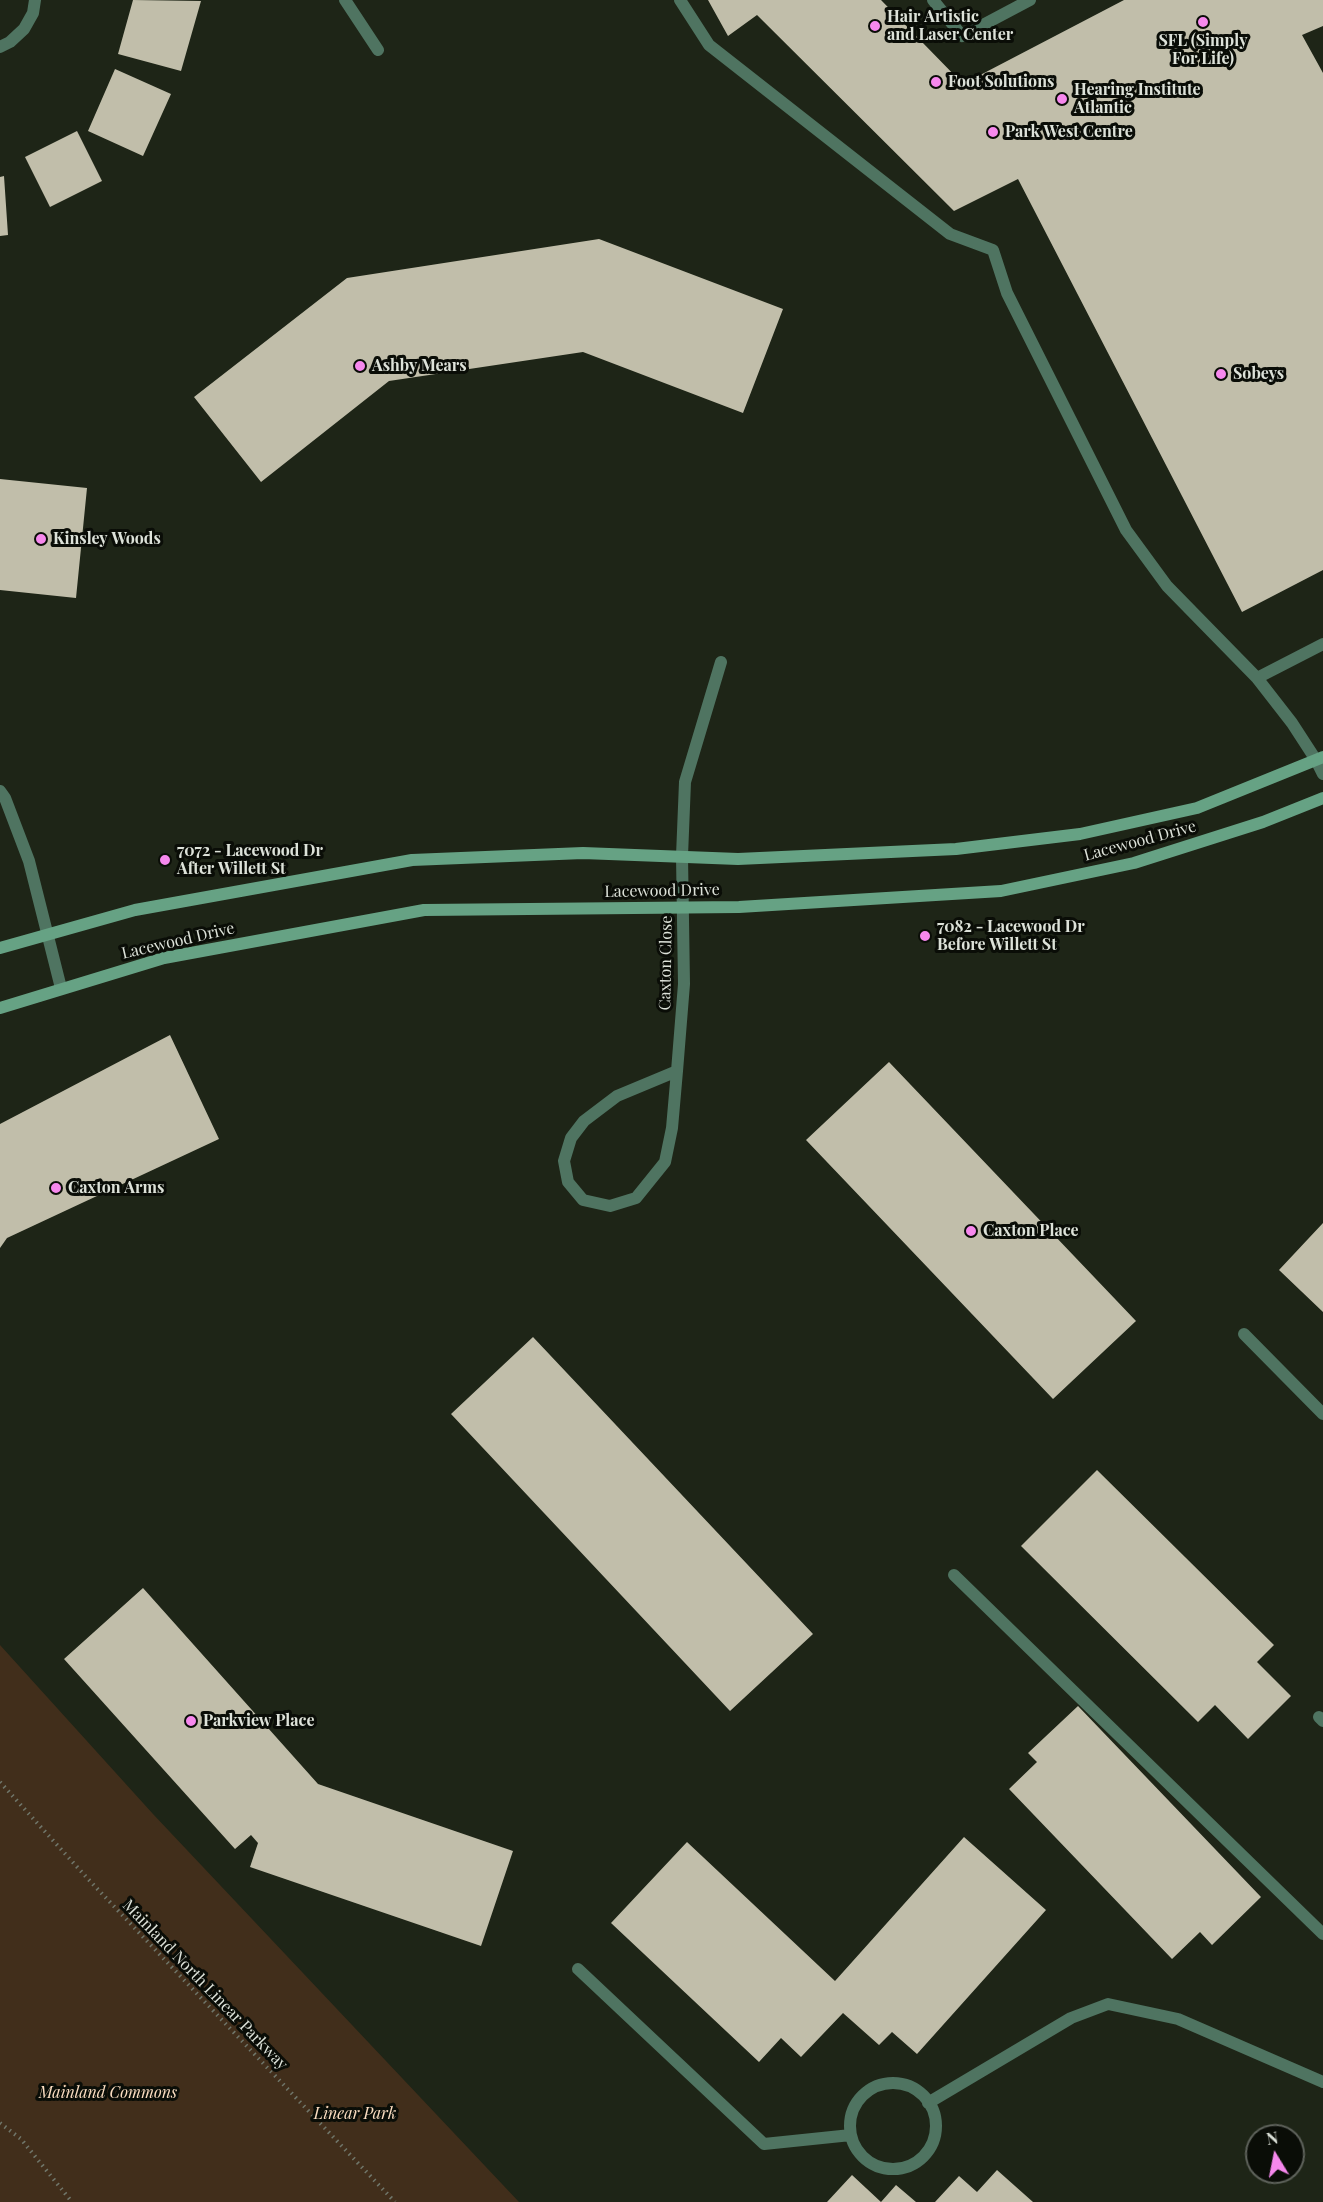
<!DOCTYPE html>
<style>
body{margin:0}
#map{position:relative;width:1323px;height:2202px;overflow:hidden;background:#1e2517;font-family:"Playfair Display",serif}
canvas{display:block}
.north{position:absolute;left:1245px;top:2124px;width:60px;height:60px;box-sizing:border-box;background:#0a0d07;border:2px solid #5e625b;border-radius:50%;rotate:350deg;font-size:16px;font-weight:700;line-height:24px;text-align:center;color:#dde2d9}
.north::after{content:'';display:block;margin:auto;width:21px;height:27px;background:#f688ed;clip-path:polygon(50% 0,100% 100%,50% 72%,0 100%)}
</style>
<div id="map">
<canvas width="1323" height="2202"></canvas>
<div class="north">N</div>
</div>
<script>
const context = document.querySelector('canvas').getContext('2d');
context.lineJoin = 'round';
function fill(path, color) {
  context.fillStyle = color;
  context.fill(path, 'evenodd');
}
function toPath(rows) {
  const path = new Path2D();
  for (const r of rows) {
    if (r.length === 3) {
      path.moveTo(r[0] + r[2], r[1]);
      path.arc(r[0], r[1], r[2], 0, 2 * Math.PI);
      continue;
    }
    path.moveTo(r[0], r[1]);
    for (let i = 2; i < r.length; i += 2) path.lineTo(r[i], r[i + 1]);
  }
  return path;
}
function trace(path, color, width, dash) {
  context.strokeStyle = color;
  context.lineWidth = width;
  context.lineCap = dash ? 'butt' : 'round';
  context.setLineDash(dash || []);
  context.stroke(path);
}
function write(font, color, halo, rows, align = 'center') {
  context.font = font + ' "Playfair Display",serif';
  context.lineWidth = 6;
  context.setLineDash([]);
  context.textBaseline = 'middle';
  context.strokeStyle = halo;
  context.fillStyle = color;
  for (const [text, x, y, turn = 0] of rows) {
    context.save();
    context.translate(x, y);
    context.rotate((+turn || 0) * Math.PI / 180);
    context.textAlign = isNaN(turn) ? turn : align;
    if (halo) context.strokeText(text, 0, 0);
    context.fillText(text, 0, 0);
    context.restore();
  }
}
fill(toPath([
 [0,1645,153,1814,519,2202,0,2202]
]), '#412e1b');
fill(toPath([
 [133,0,201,1,181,71,118,54],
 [708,0,881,0,963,84,1124,0,1323,0,1323,26,1302,35,1323,73,1323,570,1242,612,1018,179,954,211,757,15,728,36],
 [115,69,171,94,143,156,88,131],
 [77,131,102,181,50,207,25,157],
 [4,176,8,235,0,236,0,177],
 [599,239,783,309,743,413,583,352,389,381,261,482,194,397,347,278],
 [0,479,87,488,76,598,0,590],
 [170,1035,219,1139,7,1238,0,1248,0,1124],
 [889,1062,1136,1321,1053,1399,806,1140],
 [1323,1223,1323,1312,1279,1270],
 [533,1337,813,1634,730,1711,451,1414],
 [1097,1470,1274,1645,1257,1662,1291,1696,1248,1739,1215,1705,1198,1722,1021,1546],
 [143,1588,318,1784,513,1851,481,1946,250,1867,258,1843,251,1835,235,1849,64,1659],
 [1078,1706,1261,1897,1212,1945,1200,1932,1172,1959,1009,1789,1037,1762,1028,1753],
 [964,1837,1046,1910,917,2054,892,2032,879,2045,843,2013,801,2057,781,2038,759,2062,611,1923,687,1842,835,1981],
 [997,2170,1033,2202,935,2202,959,2176,977,2192],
 [852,2175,881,2202,896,2185,916,2202,827,2202]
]), '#c1beaa');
trace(toPath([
 [0,1782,88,1879,395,2202],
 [0,2123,21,2139,72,2202]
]), '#70766a', 4, [1.5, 4.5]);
trace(toPath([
 [345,0,378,50],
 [680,0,709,45,950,234,993,250,1007,293,1126,530,1167,586,1257,678,1292,723,1316,760],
 [933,0,962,36,1030,0],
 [1257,678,1323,644],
 [0,791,5,798,29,861,61,988],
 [682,856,685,782,721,662],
 [1244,1334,1323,1414],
 [954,1575,1323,1934],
 [1319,1717,1323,1721],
 [578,1969,764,2144,851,2135],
 [893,2126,43],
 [928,2103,1071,2018,1108,2004,1178,2019,1323,2082]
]), '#4f7461', 12);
trace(toPath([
 [0,47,10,42,24,29,33,13,35,0],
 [677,1071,672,1128,665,1162,636,1198,610,1206,583,1200,568,1182,564,1161,571,1138,584,1121,617,1096,677,1071,684,984,682,856]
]), '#4f7461', 12);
trace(toPath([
 [1316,760,1323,774]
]), '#4f7461', 12);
trace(toPath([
 [0,948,135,910,412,860,583,853,738,859,956,849,1080,834,1197,808,1323,757],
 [0,1008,164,958,424,910,739,907,1001,891,1134,863,1263,822,1323,798]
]), '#66a284', 12);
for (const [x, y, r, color] of [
 [1203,22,6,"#f688ed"],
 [875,26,6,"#f688ed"],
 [936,82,6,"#f688ed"],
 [1062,99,6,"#f688ed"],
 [993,132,6,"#f688ed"],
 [360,366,6,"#f688ed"],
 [1221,374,6,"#f688ed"],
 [41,539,6,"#f688ed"],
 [165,860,6,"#f688ed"],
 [925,936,6,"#f688ed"],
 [56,1188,6,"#f688ed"],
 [971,1231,6,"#f688ed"],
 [191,1721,6,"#f688ed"]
]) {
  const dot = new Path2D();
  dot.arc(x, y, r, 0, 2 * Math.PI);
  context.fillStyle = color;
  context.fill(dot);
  trace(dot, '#0a0d07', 2);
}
write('bold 16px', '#dde2d9', '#0a0d07', [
 ["Hair Artistic",887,17],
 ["and Laser Center",887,35],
 ["SFL (Simply",1203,41,"center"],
 ["For Life)",1203,59,"center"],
 ["Foot Solutions",948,82],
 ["Hearing Institute",1074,90],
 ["Atlantic",1074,108],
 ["Park West Centre",1005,132],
 ["Ashby Mears",372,366],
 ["Sobeys",1233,374],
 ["Kinsley Woods",53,539],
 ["7072 - Lacewood Dr",177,851],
 ["After Willett St",177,869],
 ["7082 - Lacewood Dr",937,927],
 ["Before Willett St",937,945],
 ["Caxton Arms",68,1188],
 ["Caxton Place",983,1231],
 ["Parkview Place",203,1721]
], 'left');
write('16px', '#dde2d9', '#0a0d07', [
 ["Lacewood Drive",1140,841,-15],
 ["Lacewood Drive",662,891,-1],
 ["Lacewood Drive",178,941,-13],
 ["Caxton Close",666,963,-89],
 ["Mainland North Linear Parkway",205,1985,46]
]);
write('italic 16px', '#fcdec2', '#0a0d07', [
 ["Mainland Commons",108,2093],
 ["Linear Park",355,2114]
]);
</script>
